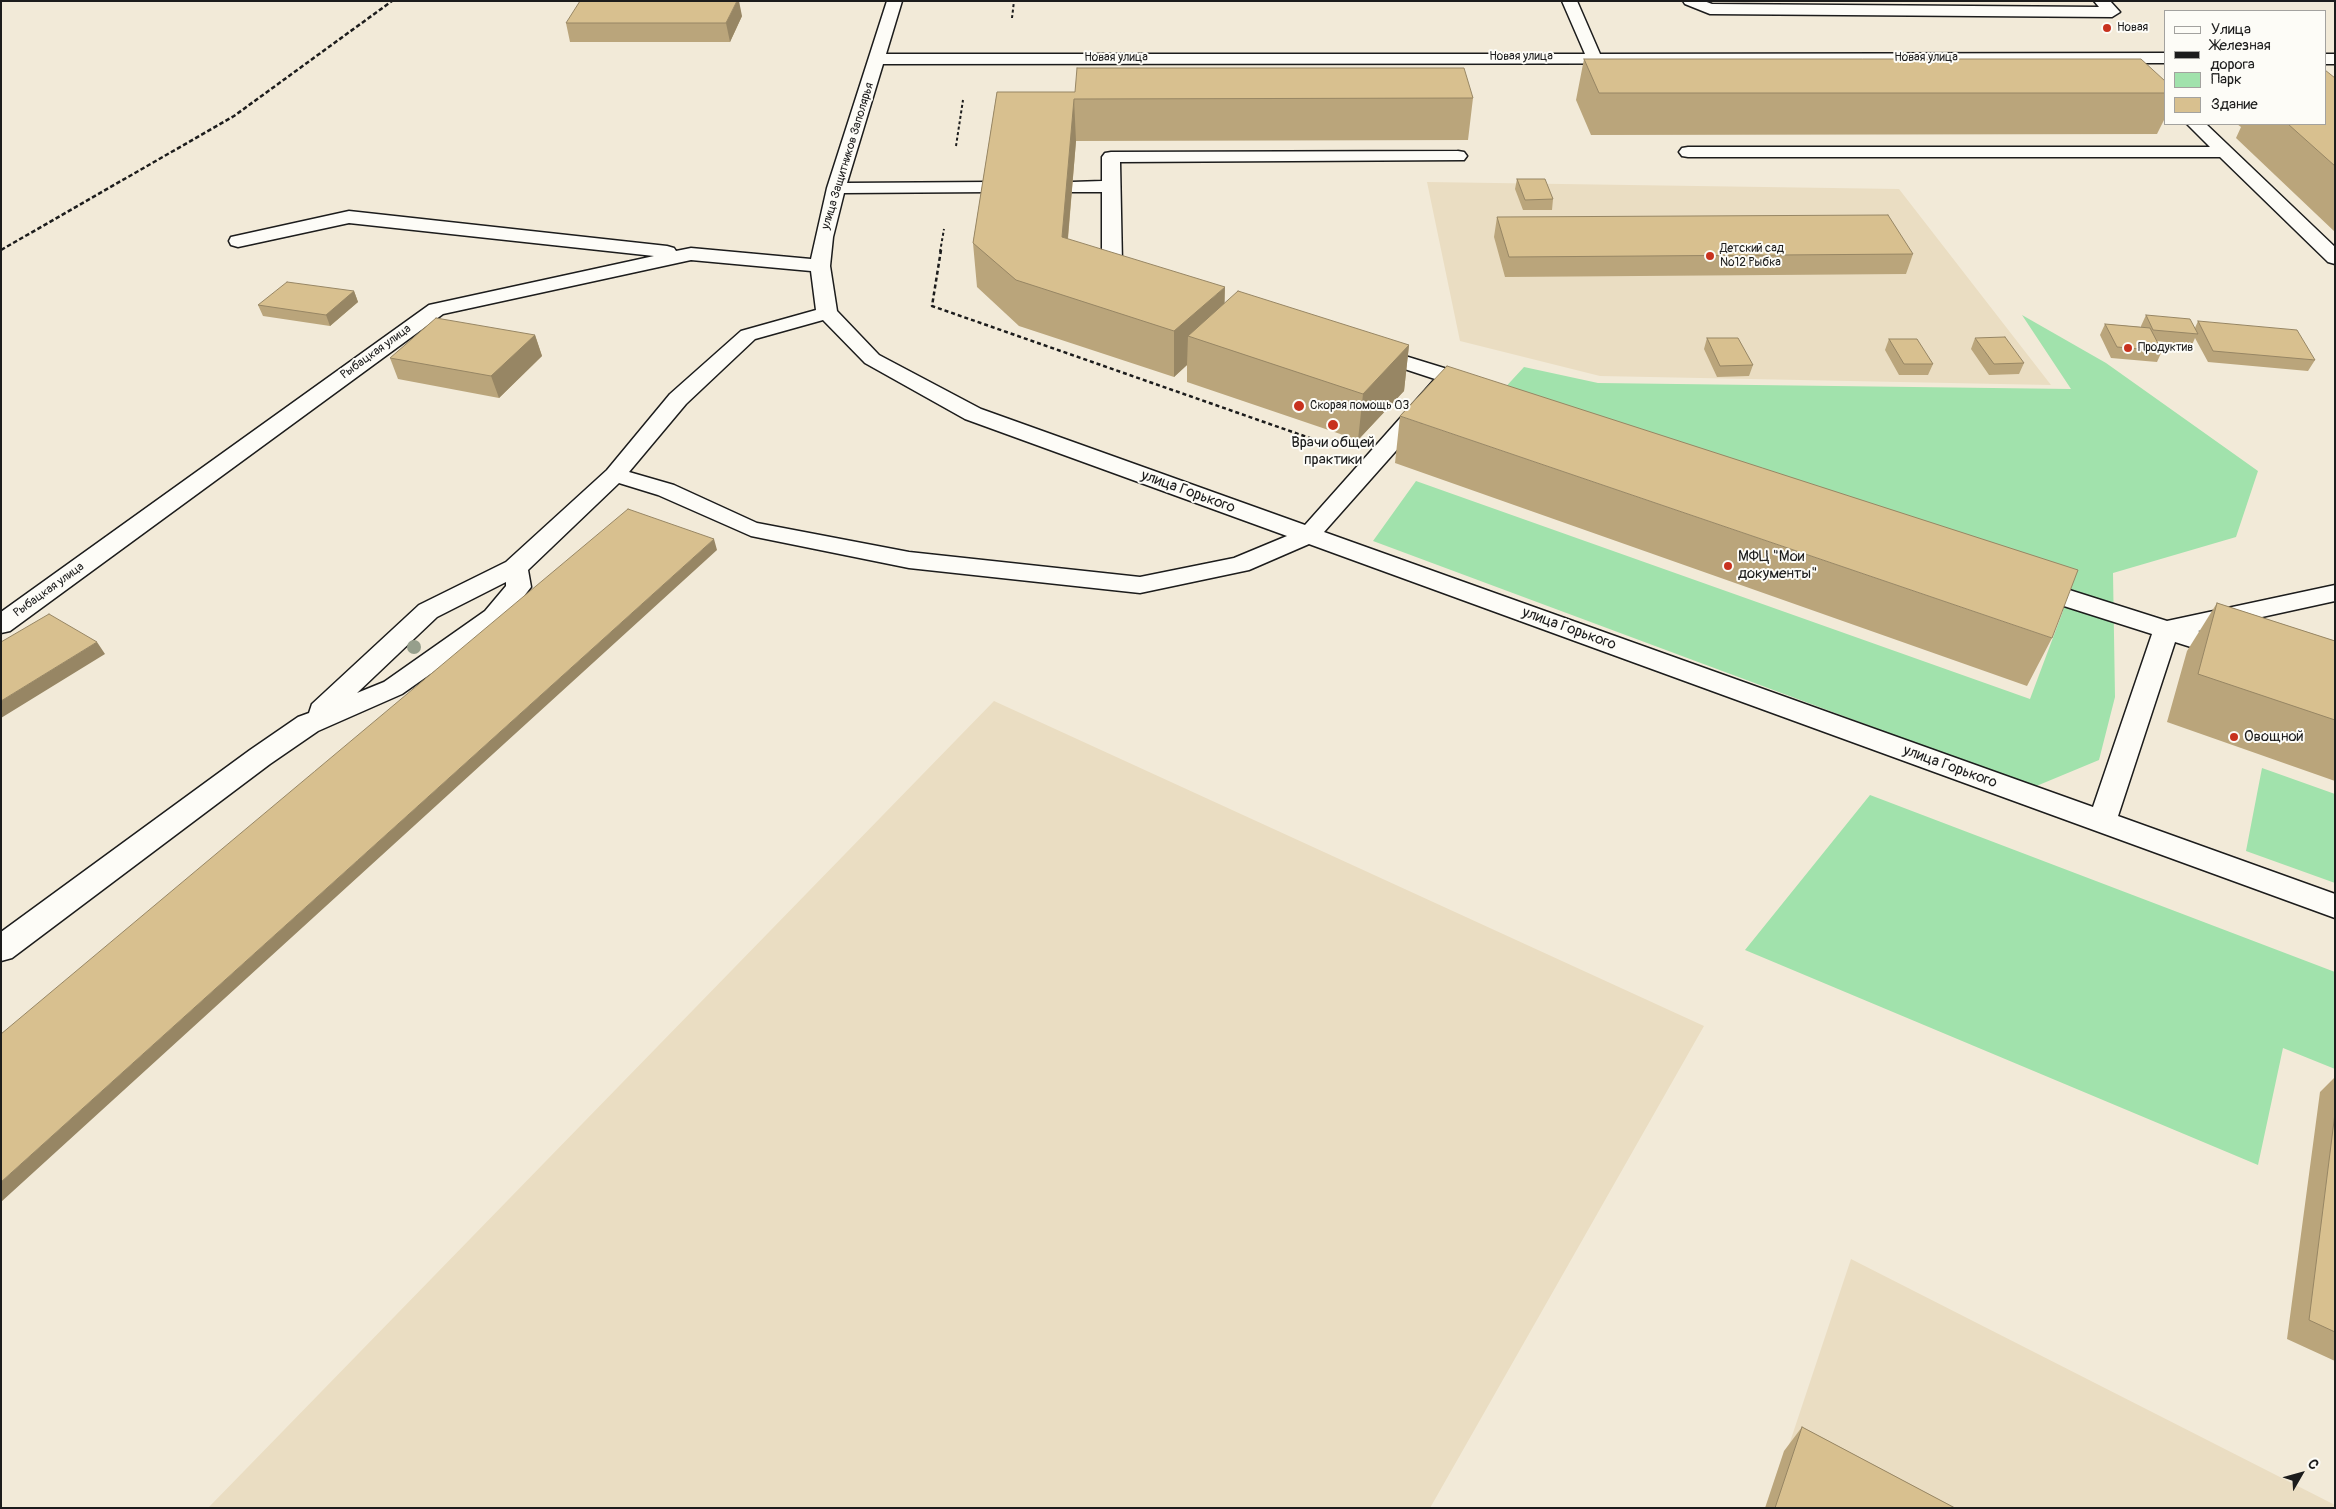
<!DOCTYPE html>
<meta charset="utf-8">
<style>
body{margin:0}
#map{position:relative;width:2336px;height:1509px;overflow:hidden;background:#f2ead8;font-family:Pangolin,sans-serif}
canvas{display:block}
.frame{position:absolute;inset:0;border:2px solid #1c1c1c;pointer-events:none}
.legend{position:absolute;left:2164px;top:10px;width:162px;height:115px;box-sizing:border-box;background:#fdfcf7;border:1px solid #a3a29f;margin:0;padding:6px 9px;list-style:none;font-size:15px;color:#1c1c1c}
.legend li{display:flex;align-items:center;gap:10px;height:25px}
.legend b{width:25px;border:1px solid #a3a29f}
.north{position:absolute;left:2276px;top:1449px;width:50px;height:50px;-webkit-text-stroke:4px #fdfcf7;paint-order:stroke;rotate:52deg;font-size:14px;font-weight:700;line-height:20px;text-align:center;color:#1c1c1c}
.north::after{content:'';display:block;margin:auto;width:18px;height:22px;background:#1c1c1c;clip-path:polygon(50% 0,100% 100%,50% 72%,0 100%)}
</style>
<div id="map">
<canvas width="2336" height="1509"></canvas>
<div class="frame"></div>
<ul class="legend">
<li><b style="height:6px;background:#fdfcf7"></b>Улица</li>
<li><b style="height:6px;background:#1c1c1c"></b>Железная дорога</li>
<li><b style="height:14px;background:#a1e2ac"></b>Парк</li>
<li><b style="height:14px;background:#d8c08f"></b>Здание</li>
</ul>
<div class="north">С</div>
</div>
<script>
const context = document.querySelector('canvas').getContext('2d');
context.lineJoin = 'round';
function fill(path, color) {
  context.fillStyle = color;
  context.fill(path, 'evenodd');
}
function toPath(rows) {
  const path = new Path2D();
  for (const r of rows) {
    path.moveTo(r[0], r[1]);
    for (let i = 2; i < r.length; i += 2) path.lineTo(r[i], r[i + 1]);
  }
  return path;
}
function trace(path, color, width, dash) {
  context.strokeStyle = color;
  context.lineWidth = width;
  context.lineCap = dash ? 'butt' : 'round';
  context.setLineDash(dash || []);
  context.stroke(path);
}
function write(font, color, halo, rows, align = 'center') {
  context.font = font + ' Pangolin,sans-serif';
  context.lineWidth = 4;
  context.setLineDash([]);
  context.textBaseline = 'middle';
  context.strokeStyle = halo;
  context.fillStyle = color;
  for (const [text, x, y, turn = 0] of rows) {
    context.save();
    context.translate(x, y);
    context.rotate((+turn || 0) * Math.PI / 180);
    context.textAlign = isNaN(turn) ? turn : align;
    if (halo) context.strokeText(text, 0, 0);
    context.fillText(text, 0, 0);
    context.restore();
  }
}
fill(toPath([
 [1427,182,1899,189,2051,385,1600,376,1460,341],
 [994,701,1704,1026,1430,1508,208,1508],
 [1851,1259,2335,1505,2335,1508,1768,1508]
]), '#eaddc2');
fill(toPath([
 [2022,315,2106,363,2258,471,2236,537,2113,573,2115,697,2099,760,2034,787,1373,541,1416,481,2030,699,2063,611,1477,418,1524,367,1598,383,2071,389],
 [2262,768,2335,794,2335,883,2246,851],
 [1870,795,2335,972,2335,1069,2283,1048,2258,1165,1745,950]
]), '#a1e2ac');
const minor = toPath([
 [887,1,902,1,886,54,1585,54,1562,1,1577,1,1600,54,2165,53,2165,63,883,64,847,183,991,182,997,183,1000,187,997,191,991,192,844,193,833,237,830,266,837,311,879,355,981,409,1305,525,1435,379,1365,356,1362,352,1365,348,1372,346,1379,348,1457,372,1460,377,1457,382,1324,532,2093,807,2152,634,2023,593,2020,587,2023,581,2032,579,2041,581,2167,621,2335,585,2335,601,2198,631,2238,644,2242,650,2238,656,2229,659,2175,642,2118,816,2335,894,2335,918,1309,544,1249,570,1140,593,909,568,751,536,658,495,619,483,528,570,531,587,503,623,402,694,318,731,270,764,12,958,1,961,1,932,250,750,298,717,309,713,312,704,419,605,506,562,607,470,670,394,741,331,816,310,811,271,691,260,443,314,10,631,1,633,1,612,429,305,654,256,349,223,238,247,231,245,229,241,231,237,349,211,667,246,674,248,676,251,691,248,811,259,827,188,887,1],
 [823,320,865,363,965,419,1287,536,1234,558,1140,577,909,552,757,523,674,485,629,472,686,404,755,339,823,320],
 [506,582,506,586,485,611,384,682,357,693,437,617,506,582],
 [1683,1,1704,1,1712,4,2099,7,2094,1,2110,1,2120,12,2112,17,1710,14,1685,4,1683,1],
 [2325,54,2335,54,2335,64,2325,64,2325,54],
 [2187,124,2206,124,2335,247,2335,264,2328,262,2220,157,1688,157,1682,156,1679,152,1682,148,1688,147,2210,147,2187,124],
 [1458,151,1464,152,1467,156,1464,160,1120,162,1122,264,1141,270,1144,274,1141,278,1134,280,1105,271,1102,267,1102,192,1072,192,1066,191,1063,187,1066,183,1072,182,1102,181,1102,157,1105,153,1111,152,1458,151]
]);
trace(minor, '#1c1c1c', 3);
trace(toPath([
 [1012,18,1014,1],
 [956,146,963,100],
 [940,252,944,229]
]), '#1c1c1c', 2, [3, 2.5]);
trace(toPath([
 [941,250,932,306,1327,444]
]), '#1c1c1c', 2.5, [4, 3]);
fill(minor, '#fdfcf7');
trace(toPath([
 [1,250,234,116,392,1]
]), '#1c1c1c', 2.5, [4.5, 2.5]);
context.fillStyle = '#969f8c';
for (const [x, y] of [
 [414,647]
]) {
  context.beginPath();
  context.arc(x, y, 7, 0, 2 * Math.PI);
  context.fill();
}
fill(toPath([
 [742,16,730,42,570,42,566,23],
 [1584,59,2165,81,2165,118,2157,134,1591,135,1576,100],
 [2335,78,2335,232,2236,138,2241,127,2237,124,2325,124],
 [997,92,1473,98,1468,140,1076,141,1068,239,1224,303,1409,345,1404,391,1358,440,1187,382,1187,365,1174,377,1019,326,977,287,973,243],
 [1517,179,1553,199,1552,210,1523,210,1515,189],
 [1497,217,1913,254,1906,274,1505,277,1494,237],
 [354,291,358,302,330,326,263,316,258,305],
 [2146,315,2195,328,2198,321,2315,360,2308,371,2208,362,2195,338,2192,345,2157,341,2162,351,2157,362,2111,358,2100,335,2105,324,2141,327,2141,326],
 [535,335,542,356,499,398,398,379,390,358],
 [1707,338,1753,365,1749,376,1717,377,1704,349],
 [1975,338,2024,363,2019,374,1989,375,1971,349],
 [1889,339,1933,364,1928,375,1899,375,1885,350],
 [1400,416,2052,638,2027,686,1395,463],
 [2217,603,2335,641,2335,781,2167,722,2187,651],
 [2335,1077,2335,1361,2287,1339,2320,1092],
 [1802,1427,1955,1508,1765,1508,1784,1451]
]), '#baa57b');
fill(toPath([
 [737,1,739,1,742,16,730,42,726,23],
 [1074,99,1076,141,1064,282,1062,237],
 [1225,287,1224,332,1188,336,1187,365,1174,377,1174,331],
 [354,291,358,302,330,326,326,315],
 [535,335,542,356,499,398,491,376],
 [1409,345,1404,391,1358,440,1363,394],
 [714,539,717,550,1,1202,1,1182],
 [97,642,105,654,1,718,1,701]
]), '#978664');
const building = toPath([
 [580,1,737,1,726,23,566,23,580,1],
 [1584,59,2141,59,2165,81,2165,93,1599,93,1584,59],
 [1077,68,1464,68,1473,98,1074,99,1062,237,1225,287,1174,331,1016,280,973,243,997,92,1075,92,1077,68],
 [2325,70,2335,78,2335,166,2288,124,2325,124,2325,70],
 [1517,179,1545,179,1553,199,1525,200,1517,179],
 [1888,215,1913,254,1509,257,1497,217,1888,215],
 [287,282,354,291,326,315,258,305,287,282],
 [1238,291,1409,345,1363,394,1188,336,1238,291],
 [2146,315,2190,319,2198,334,2153,330,2146,315],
 [436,318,535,335,491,376,390,358,436,318],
 [2198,321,2297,330,2315,360,2213,351,2198,321],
 [2105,324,2150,328,2162,351,2117,347,2105,324],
 [2005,337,2024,363,1994,364,1975,338,2005,337],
 [1707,338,1738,338,1753,365,1720,366,1707,338],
 [1889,339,1917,339,1933,364,1904,364,1889,339],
 [1447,366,2078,570,2052,638,1400,416,1447,366],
 [628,509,714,539,1,1182,1,1034,628,509],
 [2217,603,2335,641,2335,720,2198,674,2217,603],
 [49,614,97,642,1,701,1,642,49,614],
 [2335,1113,2335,1332,2309,1320,2335,1113],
 [1802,1427,1955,1508,1775,1508,1802,1427]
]);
fill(building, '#d8c08f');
trace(building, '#978664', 1);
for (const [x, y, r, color] of [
 [2107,28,5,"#c8321e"],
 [1710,256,5,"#c8321e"],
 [2128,348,5,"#c8321e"],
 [1299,406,6,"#c8321e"],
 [1333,425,6,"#c8321e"],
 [1728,566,5,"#c8321e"],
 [2234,737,5,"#c8321e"]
]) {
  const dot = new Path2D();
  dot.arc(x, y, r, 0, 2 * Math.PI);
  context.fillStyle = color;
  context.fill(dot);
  trace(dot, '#fdfcf7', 2);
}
write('12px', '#1c1c1c', '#fdfcf7', [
 ["Новая",2117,28],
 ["Детский сад",1720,249],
 ["№12 Рыбка",1720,263],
 ["Продуктив",2138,348],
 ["Скорая помощь 03",1310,406]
], 'left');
write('12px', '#1c1c1c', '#fdfcf7', [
 ["Новая улица",1521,57],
 ["Новая улица",1116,58],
 ["Новая улица",1926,58],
 ["улица Защитников Заполярья",848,156,-73],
 ["Рыбацкая улица",376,352,-36],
 ["Рыбацкая улица",49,590,-36]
]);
write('15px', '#1c1c1c', '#fdfcf7', [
 ["Врачи общей",1333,443,"center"],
 ["практики",1333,460,"center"],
 ["МФЦ \"Мои",1738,557],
 ["документы\"",1738,574],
 ["Овощной",2244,737]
], 'left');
write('15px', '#1c1c1c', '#fdfcf7', [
 ["улица Горького",1188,492,20],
 ["улица Горького",1569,629,20],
 ["улица Горького",1950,767,20]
]);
</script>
